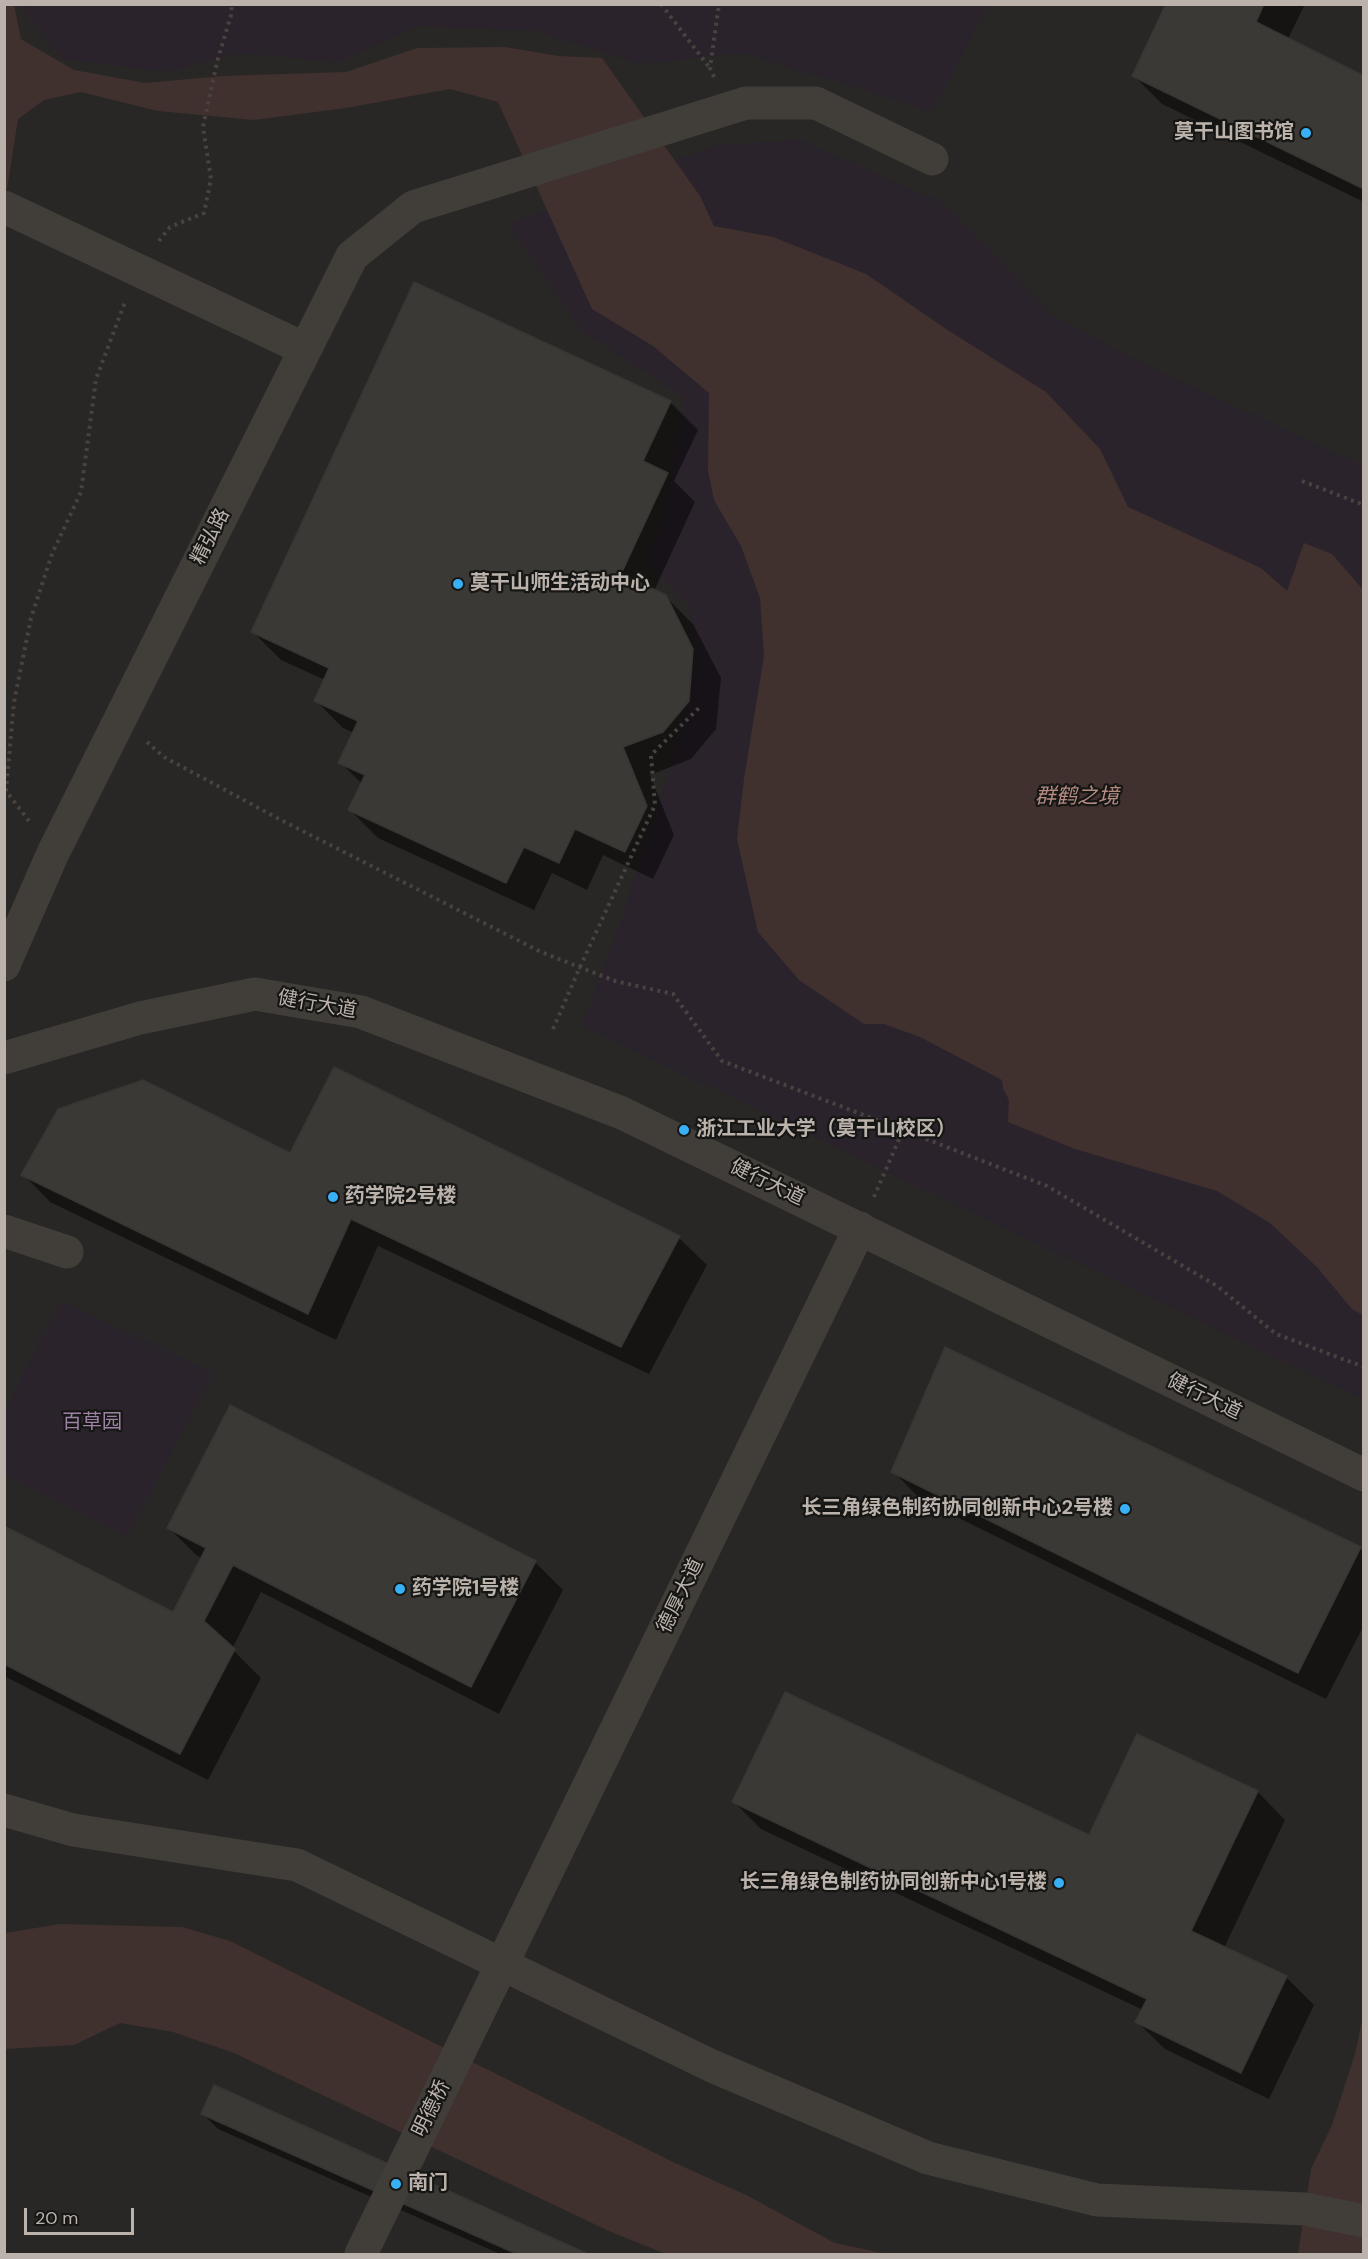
<!DOCTYPE html>
<meta charset="utf-8">
<style>
body{margin:0}
#map{position:relative;width:1368px;height:2259px;overflow:hidden;background:#1b1b19;font-family:"DM Sans",sans-serif}
canvas{display:block}
.frame{position:absolute;inset:0;border:6px solid #bbb2ab;pointer-events:none}
.scale{position:absolute;left:24px;top:2208px;width:110px;height:27px;box-sizing:border-box;border:3px solid #bbb2ab;border-top:0;padding-left:8px;font-size:18px;line-height:21px;white-space:nowrap;color:#bbb2ab;-webkit-text-stroke:4px #161614;paint-order:stroke}
</style>
<div id="map">
<canvas width="1368" height="2259"></canvas>
<div class="frame"></div>
<div class="scale">20 m</div>
</div>
<script>
const context = document.querySelector('canvas').getContext('2d');
context.lineJoin = 'round';
function fill(path, color) {
  context.fillStyle = color;
  context.fill(path, 'evenodd');
}
function toPath(rows) {
  const path = new Path2D();
  for (const r of rows) {
    path.moveTo(r[0], r[1]);
    for (let i = 2; i < r.length; i += 2) path.lineTo(r[i], r[i + 1]);
  }
  return path;
}
function trace(path, color, width, dash) {
  context.strokeStyle = color;
  context.lineWidth = width;
  context.lineCap = dash ? 'butt' : 'round';
  context.setLineDash(dash || []);
  context.stroke(path);
}
function write(font, color, halo, rows, align = 'center') {
  context.font = font + ' "DM Sans","Noto Sans SC",sans-serif';
  context.lineWidth = 4.5;
  context.setLineDash([]);
  context.textBaseline = 'middle';
  context.strokeStyle = halo;
  context.fillStyle = color;
  for (const [text, x, y, turn = 0] of rows) {
    context.save();
    context.translate(x, y);
    context.rotate((+turn || 0) * Math.PI / 180);
    context.textAlign = isNaN(turn) ? turn : align;
    if (halo) context.strokeText(text, 0, 0);
    context.fillText(text, 0, 0);
    context.restore();
  }
}
fill(toPath([
 [5,5,1363,5,1363,2254,5,2254]
]), '#282725');
fill(toPath([
 [24,5,24,4,989,5,932,111,743,53,639,64,538,31,420,26,337,62,240,53,166,72,64,59,27,16],
 [799,140,943,203,993,253,1047,312,1144,364,1363,466,1363,1399,582,1026,620,923,669,774,698,657,688,605,647,560,665,518,684,397,582,331,508,224,716,145],
 [62,1300,213,1374,127,1536,5,1475,5,1410]
]), '#2b232c');
fill(toPath([
 [5,5,14,5,21,39,74,70,145,83,222,76,346,72,417,48,505,47,558,56,602,58,700,196,714,226,773,237,866,274,946,329,1046,392,1100,449,1128,507,1261,568,1287,591,1304,543,1332,554,1364,591,1363,1315,1352,1309,1317,1267,1270,1223,1217,1191,1075,1149,1008,1122,1009,1100,1003,1088,1002,1080,920,1037,884,1024,864,1024,799,980,758,932,737,839,744,779,764,656,760,598,741,546,714,500,708,471,709,393,653,346,592,309,498,102,450,89,346,108,254,120,158,111,81,92,44,100,18,119,5,202],
 [60,1924,182,1927,230,1941,675,2163,746,2195,835,2243,888,2254,666,2254,611,2232,234,2053,173,2032,120,2023,74,2045,5,2049,5,1933],
 [1363,2016,1363,2254,1298,2254,1311,2169,1332,2125,1355,2054]
]), '#40312e');
fill(toPath([
 [1168,4,1305,4,1288,39,1364,77,1364,202,1162,104,1134,76],
 [670,402,698,430,674,481,695,502,654,591,665,596,693,624,721,678,716,729,691,759,650,775,674,835,653,879,603,855,587,890,552,873,534,910,378,838,350,810,362,784,340,762,354,733,343,728,315,700,325,680,281,660,253,632],
 [291,1155,679,1238,707,1265,649,1374,378,1246,336,1340,50,1202,23,1174],
 [893,1471,1360,1548,1364,1552,1364,1625,1326,1699,920,1499],
 [4,1527,173,1614,202,1558,196,1555,168,1527,535,1562,563,1590,499,1714,261,1592,232,1649,261,1678,208,1780,4,1676],
 [1138,1736,1258,1792,1285,1820,1224,1948,1286,1977,1314,2005,1269,2099,1165,2049,1137,2022,1143,2010,761,1829,734,1802,1089,1837],
 [215,2087,586,2254,500,2254,218,2129,203,2114]
]), '#0007');
const building = toPath([
 [1166,4,1264,4,1256,22,1364,76,1364,189,1132,76,1166,4],
 [414,282,671,401,643,461,668,473,621,574,666,595,693,649,689,701,663,732,623,747,647,806,625,852,575,829,559,863,524,847,506,883,348,810,365,775,338,763,358,721,314,701,329,668,251,632,414,282],
 [334,1067,680,1236,621,1347,351,1219,308,1314,21,1175,58,1109,143,1080,290,1153,334,1067],
 [945,1347,1361,1547,1298,1673,891,1472,945,1347],
 [230,1405,536,1561,471,1687,233,1565,204,1621,235,1649,180,1754,4,1664,4,1526,173,1612,206,1548,167,1528,230,1405],
 [785,1692,1089,1835,1137,1734,1258,1791,1191,1931,1287,1976,1241,2073,1135,2022,1147,1999,732,1802,785,1692],
 [214,2085,588,2254,517,2254,201,2114,214,2085]
]);
fill(building, '#3a3936');
trace(building, '#373633', 1.5);
trace(toPath([
 [661,4,709,67],
 [714,77,710,68,719,4],
 [159,241,170,227,204,213,211,179,203,127,217,62,232,12,231,4],
 [1302,481,1364,505],
 [147,742,164,757,279,819,541,952,615,981,673,994,722,1061,903,1130],
 [29,821,6,791,14,702,31,618,52,554,81,492,96,379,125,302],
 [553,1029,580,967,655,805,651,755,700,707],
 [874,1197,903,1130,1047,1186,1217,1286,1276,1334,1364,1367]
]), '#484340', 4, [3, 4.5]);
trace(toPath([
 [4,207,305,349],
 [4,965,53,853,352,256,413,207,746,103,816,103,932,159],
 [4,1058,140,1018,255,994,361,1012,622,1113,1364,1475],
 [4,1231,67,1252],
 [4,1810,73,1830,297,1865,712,2066,928,2158,1097,2200,1305,2209,1364,2221],
 [361,2254,860,1228]
]), '#413e3a', 33);
for (const [x, y, r, color] of [
 [1306,133,6,"#37b0f6"],
 [458,584,6,"#37b0f6"],
 [684,1130,6,"#37b0f6"],
 [333,1197,6,"#37b0f6"],
 [1125,1509,6,"#37b0f6"],
 [400,1589,6,"#37b0f6"],
 [1059,1883,6,"#37b0f6"],
 [396,2184,6,"#37b0f6"]
]) {
  const dot = new Path2D();
  dot.arc(x, y, r, 0, 2 * Math.PI);
  context.fillStyle = color;
  context.fill(dot);
  trace(dot, '#161614', 2);
}
write('bold 20px', '#bbb2ab', '#161614', [
 ["莫干山图书馆",1294,133,"right"],
 ["莫干山师生活动中心",470,584],
 ["浙江工业大学（莫干山校区）",696,1130],
 ["药学院2号楼",345,1197],
 ["长三角绿色制药协同创新中心2号楼",1113,1509,"right"],
 ["药学院1号楼",412,1589],
 ["长三角绿色制药协同创新中心1号楼",1047,1883,"right"],
 ["南门",408,2184]
], 'left');
write('20px', '#bbb2ab', '#161614', [
 ["精弘路",211,537,-63],
 ["健行大道",317,1005,10],
 ["健行大道",767,1183,26],
 ["健行大道",1204,1397,26],
 ["德厚大道",681,1596,-64],
 ["明德桥",432,2109,-64]
]);
write('20px', '#9e82a6', '#161614', [
 ["百草园",92,1423]
]);
write('italic 21px', '#b68b82', '#161614', [
 ["群鹤之境",1077,797]
]);
</script>
